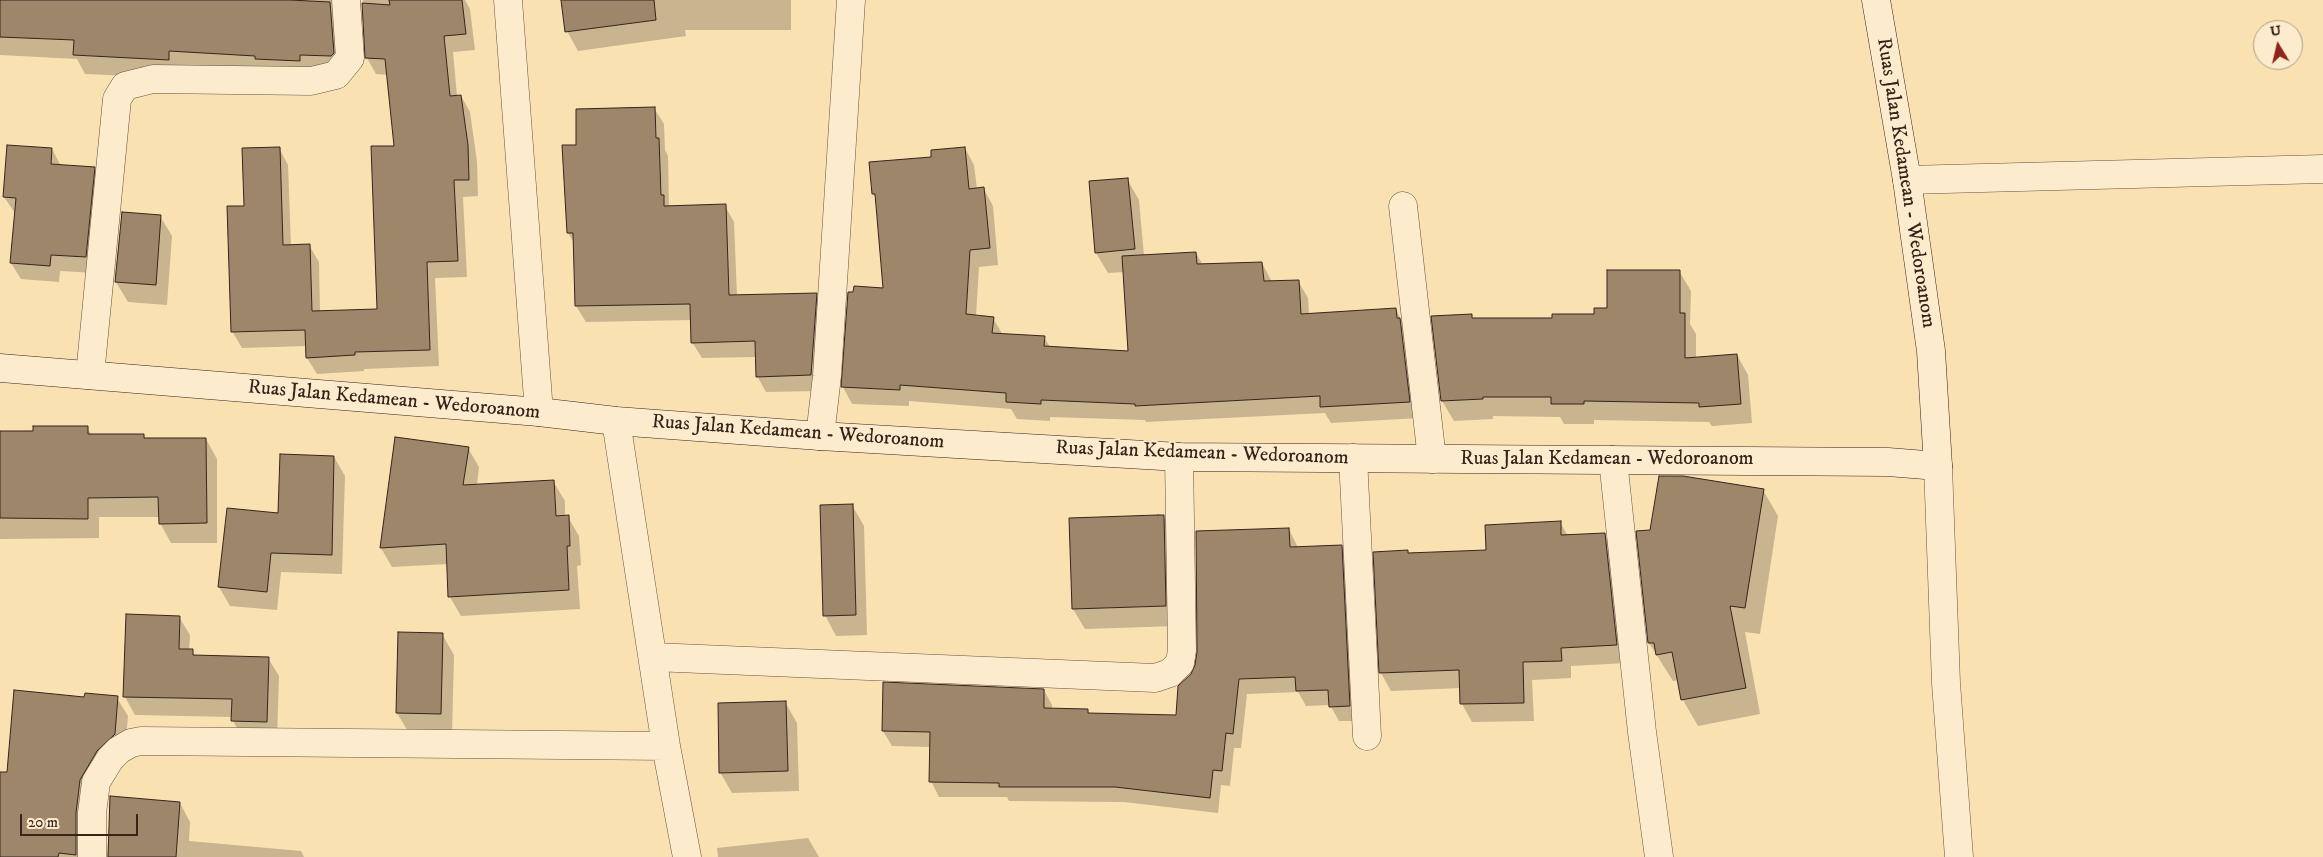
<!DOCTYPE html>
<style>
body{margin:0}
#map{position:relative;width:2323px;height:857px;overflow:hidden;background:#fae1b2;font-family:"IM FELL DW Pica",serif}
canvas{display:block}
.north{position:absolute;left:2253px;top:20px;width:50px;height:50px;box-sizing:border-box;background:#fceccd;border:1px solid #ae9c86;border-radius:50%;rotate:351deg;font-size:14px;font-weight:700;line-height:20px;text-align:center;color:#38231c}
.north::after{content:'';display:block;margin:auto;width:18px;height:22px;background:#8f2418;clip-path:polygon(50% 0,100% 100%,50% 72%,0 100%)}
.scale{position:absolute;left:20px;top:814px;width:118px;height:22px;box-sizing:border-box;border:2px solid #38231c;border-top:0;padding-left:6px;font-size:15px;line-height:18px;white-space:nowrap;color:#38231c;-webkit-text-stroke:4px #fceccd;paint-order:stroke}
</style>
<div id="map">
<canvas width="2323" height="857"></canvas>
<div class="north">U</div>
<div class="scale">20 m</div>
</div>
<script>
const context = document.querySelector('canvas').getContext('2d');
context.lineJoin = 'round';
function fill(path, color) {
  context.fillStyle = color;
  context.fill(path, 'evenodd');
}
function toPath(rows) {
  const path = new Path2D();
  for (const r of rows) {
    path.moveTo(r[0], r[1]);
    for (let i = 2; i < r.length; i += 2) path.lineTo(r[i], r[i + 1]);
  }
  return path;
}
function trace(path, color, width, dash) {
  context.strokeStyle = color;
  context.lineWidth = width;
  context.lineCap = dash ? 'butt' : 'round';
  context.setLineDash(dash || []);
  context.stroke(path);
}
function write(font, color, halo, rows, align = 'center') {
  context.font = font + ' "IM FELL DW Pica",serif';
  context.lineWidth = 4;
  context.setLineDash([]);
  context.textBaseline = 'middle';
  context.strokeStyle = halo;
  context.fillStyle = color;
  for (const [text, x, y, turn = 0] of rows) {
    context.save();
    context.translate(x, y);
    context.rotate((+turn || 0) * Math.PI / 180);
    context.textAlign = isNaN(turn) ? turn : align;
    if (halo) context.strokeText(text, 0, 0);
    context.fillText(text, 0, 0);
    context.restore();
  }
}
fill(toPath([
 [0,0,339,0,344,72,179,78,85,74,77,59,0,55],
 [363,0,465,0,470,9,475,50,453,52,457,96,461,96,470,112,477,162,478,196,463,197,467,277,435,278,439,366,364,369,364,371,317,374,307,358,307,346,242,348,232,331,245,207,279,148,288,165,291,246,309,245,319,262,320,312,378,310,396,147,388,75,376,74,367,58],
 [562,0,791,0,791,30,685,30,686,36,578,51,567,31],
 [654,108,664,124,665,150,668,156,669,207,725,206,734,222,737,296,816,294,825,310,820,391,766,392,757,376,756,357,702,358,692,342,692,320,586,322,576,306,575,244,568,233,578,146],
 [965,148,974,165,977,189,984,189,993,206,998,265,979,267,976,316,993,318,1003,335,1044,337,1050,347,1130,352,1124,272,1108,273,1096,253,1127,179,1139,200,1144,256,1196,253,1203,265,1262,263,1272,282,1298,281,1308,298,1309,314,1396,310,1405,327,1419,418,1331,423,1325,413,1146,422,1145,420,1050,417,1050,421,1017,419,1011,409,909,401,909,406,852,404,843,387,884,289,877,200,873,194,933,158],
 [52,149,61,166,94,169,103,185,95,273,60,271,59,282,21,279,11,263,15,213,4,197],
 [160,216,172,236,167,305,128,302,116,282],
 [1679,271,1691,291,1690,324,1696,334,1696,359,1737,355,1748,375,1752,423,1712,426,1709,422,1594,420,1594,424,1564,424,1560,417,1493,416,1493,419,1454,421,1442,401,1471,315,1473,319,1553,319,1595,315],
 [87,428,92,435,144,435,146,440,206,439,217,459,217,543,171,543,160,523,160,517,99,517,99,538,0,539,0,432],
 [397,439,468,448,479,467,477,486,553,481,565,501,565,517,568,517,579,536,581,565,577,566,580,609,461,616,450,597,448,564,392,567,381,548],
 [334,457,345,476,342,574,281,572,277,610,230,606,219,587,279,515],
 [1763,490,1778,516,1760,634,1745,632,1760,714,1698,726,1683,700,1679,680,1673,681,1649,643,1652,531],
 [852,505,864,526,867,635,836,636,825,615],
 [1164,517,1175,537,1177,626,1085,629,1073,609],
 [1560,522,1568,536,1604,534,1615,552,1627,663,1571,666,1571,678,1532,680,1534,721,1472,722,1462,704,1461,688,1391,691,1381,673,1409,554,1487,551],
 [1289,529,1298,548,1341,546,1350,561,1358,721,1339,721,1330,705,1306,706,1298,692,1247,694,1241,748,1234,748,1230,786,1221,785,1218,813,1124,802,1009,801,1007,797,939,797,931,781,931,747,892,746,883,731,1044,690,1052,705,1052,710,1087,710,1089,714,1177,716,1192,674],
 [179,617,190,635,189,651,192,651,195,656,268,658,279,676,277,740,243,739,233,721,233,717,135,715,125,697],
 [442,634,454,655,452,734,409,733,397,713],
 [85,698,117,698,128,716,125,753,107,769,86,857,0,857,0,773,8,774],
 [785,702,797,723,799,791,732,793,720,772],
 [111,797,180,803,190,822,189,841,301,851,304,857,107,857],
 [808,838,819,857,718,857,717,848]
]), '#0003');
const building = toPath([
 [0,0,290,0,330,2,334,53,331,56,300,55,300,61,255,59,255,56,169,51,169,60,73,55,74,40,0,37,0,0],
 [389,0,462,0,466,34,444,36,450,96,461,95,468,145,469,180,454,180,458,261,427,262,430,350,355,352,355,355,306,358,305,330,231,332,227,206,244,206,242,148,280,147,283,245,310,244,312,311,377,309,371,146,394,146,385,59,365,58,362,3,390,5,389,0],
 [561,0,654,0,656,20,565,32,561,0],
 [655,107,656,138,659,138,661,195,664,195,664,206,726,204,729,295,817,293,811,375,756,377,755,341,691,343,690,304,575,306,573,233,567,233,562,145,576,145,576,109,655,107],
 [7,145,52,148,51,164,95,167,86,257,51,255,50,266,10,263,16,198,3,197,7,145],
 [965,147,969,189,984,187,990,248,970,250,966,314,994,317,992,333,1045,336,1044,346,1128,351,1122,256,1196,252,1197,264,1262,262,1264,281,1299,280,1301,314,1396,308,1397,318,1400,318,1410,402,1320,407,1320,396,1135,406,1135,404,1041,400,1041,404,1006,402,1006,393,900,385,900,390,841,387,848,292,853,292,854,286,883,288,875,194,872,194,869,162,931,157,931,150,965,147],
 [1128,178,1135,249,1095,253,1089,181,1128,178],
 [122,212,161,215,156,285,115,282,122,212],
 [1607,270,1680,270,1680,313,1685,313,1685,358,1737,354,1741,404,1699,407,1699,403,1584,401,1584,404,1551,404,1551,397,1483,397,1483,399,1441,401,1431,316,1472,314,1472,318,1552,318,1552,314,1594,314,1594,308,1607,308,1607,270],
 [33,426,88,426,88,434,144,434,144,438,206,438,207,523,159,524,158,497,88,498,88,519,0,518,0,431,33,431,33,426],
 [395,437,469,447,463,485,554,480,556,516,569,515,570,546,567,546,569,590,448,597,446,544,380,548,395,437],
 [280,454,334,456,332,555,271,553,267,592,218,587,227,508,278,513,280,454],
 [1659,476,1683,476,1764,489,1745,608,1730,606,1746,688,1681,700,1672,652,1656,655,1654,643,1648,643,1636,531,1650,530,1659,476],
 [853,504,856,615,823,616,820,505,853,504],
 [1158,515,1164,515,1166,606,1072,609,1069,518,1158,515],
 [1561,521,1561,535,1605,533,1617,645,1561,648,1562,661,1523,662,1524,703,1460,704,1459,670,1379,673,1373,552,1408,550,1408,553,1486,550,1485,525,1561,521],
 [1289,528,1290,547,1342,545,1350,706,1329,707,1328,690,1296,691,1295,677,1239,679,1233,734,1226,733,1222,771,1213,770,1210,798,1115,787,999,787,999,783,929,782,930,732,882,731,883,682,1044,689,1044,708,1088,709,1088,713,1176,715,1178,686,1191,674,1195,665,1197,652,1196,531,1289,528],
 [126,614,180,616,179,649,193,649,193,655,269,657,267,722,231,721,232,699,123,697,126,614],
 [398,632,443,633,441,714,396,713,398,632],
 [14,690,84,697,85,693,118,696,115,734,97,751,80,780,76,813,76,855,59,853,58,857,0,857,0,772,7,772,14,690],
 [786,701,788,771,719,773,718,703,786,701],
 [110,796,180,802,176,857,108,857,110,796]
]);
fill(building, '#9d866a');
trace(building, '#38231c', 1);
const minor = toPath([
 [508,0,539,412],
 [1907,180,2323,169],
 [1403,206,1432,459],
 [90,375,117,99,125,86,153,79,311,81,336,75,350,58,346,0],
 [616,421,666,746,687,857],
 [820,436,827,376,851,0],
 [1353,458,1367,736],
 [1613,460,1642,732,1659,857],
 [1938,466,1946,683,1959,857],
 [653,657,1155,678,1170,673,1180,663,1182,650,1179,457],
 [92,857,92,813,96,782,110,759,119,750,131,743,141,741,666,746]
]);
const secondary = toPath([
 [0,368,539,412,616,421,820,436,1179,457,1888,462,1938,466,1931,351,1907,180,1876,0]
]);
trace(minor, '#685242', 29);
trace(secondary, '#38231c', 29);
trace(minor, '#fceccd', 28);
trace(secondary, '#fceccd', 28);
write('20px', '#38231c', '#fceccd', [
 ["Ruas Jalan Kedamean - Wedoroanom",1905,183,81],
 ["Ruas Jalan Kedamean - Wedoroanom",394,401,5],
 ["Ruas Jalan Kedamean - Wedoroanom",798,433,4],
 ["Ruas Jalan Kedamean - Wedoroanom",1202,454,2],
 ["Ruas Jalan Kedamean - Wedoroanom",1607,460]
]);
</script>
